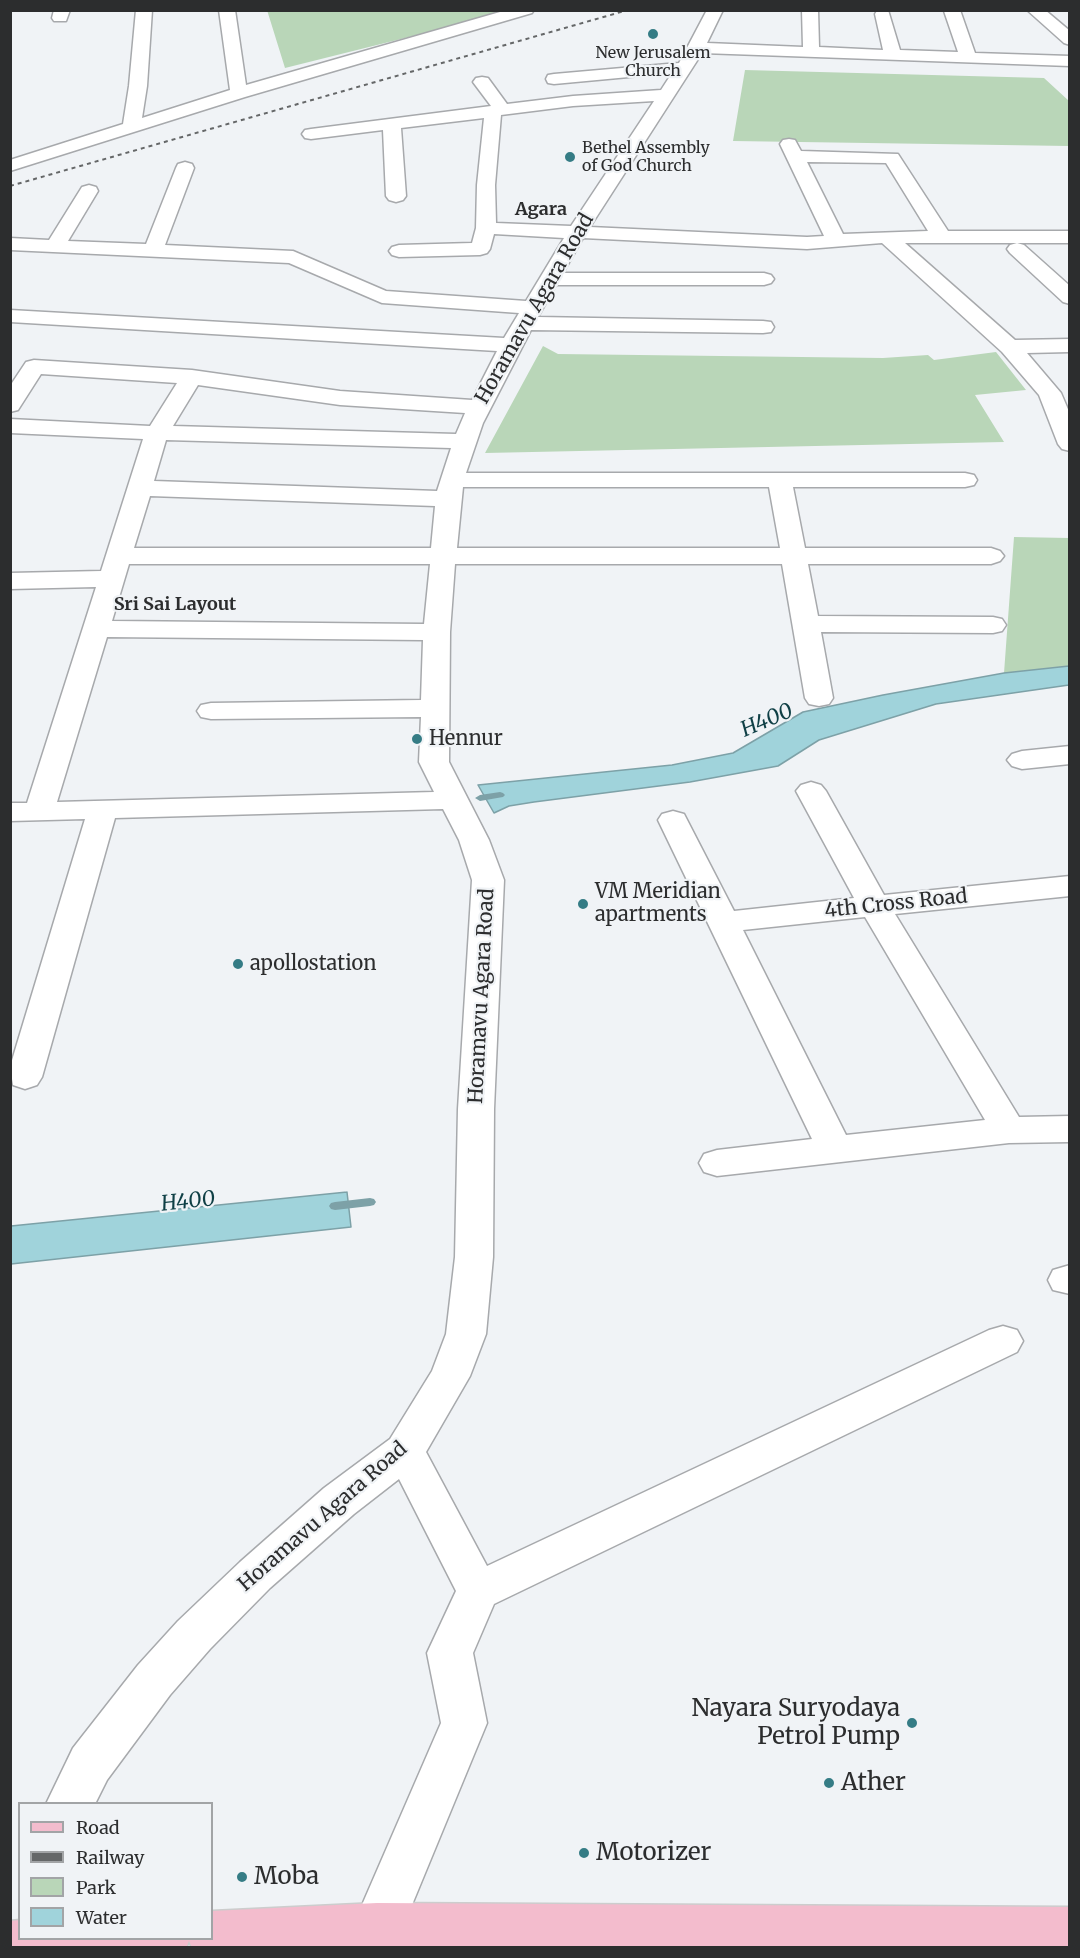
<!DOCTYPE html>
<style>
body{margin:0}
#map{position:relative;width:1080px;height:1958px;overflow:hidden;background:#f0f3f6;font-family:Merriweather,serif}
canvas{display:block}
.frame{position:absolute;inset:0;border:12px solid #2c2d2e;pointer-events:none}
.legend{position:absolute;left:18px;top:1802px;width:195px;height:138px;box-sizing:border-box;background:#f0f3f6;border:2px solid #a2a4a6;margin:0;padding:8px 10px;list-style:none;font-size:18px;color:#2c2d2e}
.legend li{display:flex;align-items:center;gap:12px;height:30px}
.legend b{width:30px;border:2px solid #a2a4a6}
</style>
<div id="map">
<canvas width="1080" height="1958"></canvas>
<div class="frame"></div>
<ul class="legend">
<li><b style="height:8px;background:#f3bccd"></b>Road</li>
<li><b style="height:8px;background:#656768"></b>Railway</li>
<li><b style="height:16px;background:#b9d6b8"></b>Park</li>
<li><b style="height:16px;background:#a0d3db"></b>Water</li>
</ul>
</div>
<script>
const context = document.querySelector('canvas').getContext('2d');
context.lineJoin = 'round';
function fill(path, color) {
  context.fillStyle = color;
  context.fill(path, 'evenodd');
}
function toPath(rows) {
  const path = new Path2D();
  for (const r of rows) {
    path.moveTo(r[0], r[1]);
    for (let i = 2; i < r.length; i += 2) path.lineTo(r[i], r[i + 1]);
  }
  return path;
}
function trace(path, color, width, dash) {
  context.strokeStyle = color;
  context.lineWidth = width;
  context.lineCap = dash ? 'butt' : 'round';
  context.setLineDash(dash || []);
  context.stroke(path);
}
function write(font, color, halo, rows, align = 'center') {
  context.font = font + ' Merriweather,serif';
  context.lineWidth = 4.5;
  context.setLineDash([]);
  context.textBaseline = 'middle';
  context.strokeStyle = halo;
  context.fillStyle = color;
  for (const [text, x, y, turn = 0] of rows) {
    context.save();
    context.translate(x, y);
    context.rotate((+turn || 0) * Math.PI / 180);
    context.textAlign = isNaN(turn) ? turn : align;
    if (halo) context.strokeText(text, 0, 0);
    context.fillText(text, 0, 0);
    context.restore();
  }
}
fill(toPath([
 [267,10,513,11,285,68],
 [745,70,1044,78,1069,101,1069,146,733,141],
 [543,346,558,354,883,358,928,355,934,360,996,352,1026,390,975,395,1004,442,485,453],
 [1014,537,1069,538,1069,666,1004,673]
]), '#b9d6b8');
const water = toPath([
 [1069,666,1069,685,936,704,819,740,778,766,690,782,534,802,509,806,494,813,478,785,672,765,733,753,803,712,883,695,1004,673,1069,666],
 [347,1192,351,1227,11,1264,11,1226,347,1192]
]);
fill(water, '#a0d3db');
trace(water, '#7da1a7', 1.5);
fill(toPath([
 [500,792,503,793,505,795,503,797,480,801,475,798,480,795,500,792],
 [370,1198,374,1199,376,1202,374,1205,370,1206,335,1210,331,1209,329,1206,331,1203,335,1202,370,1198]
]), '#7da1a7');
const minor = toPath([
 [54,10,70,10,66,21,54,21,52,18,54,10],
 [136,10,152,10,147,86,142,118,230,90,219,10,235,10,246,85,507,10,534,10,532,13,245,97,10,171,10,160,123,124,129,86,136,10],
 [707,10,723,10,707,43,803,47,802,10,818,10,819,47,883,50,875,14,877,11,888,10,900,50,958,52,944,11,960,10,975,53,1070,56,1070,66,702,53,590,227,807,237,824,236,780,144,783,140,789,139,795,140,801,151,898,154,948,231,1070,231,1070,243,905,243,1015,340,1070,339,1070,352,1027,353,1061,393,1070,414,1070,451,1062,449,1058,444,1039,395,1002,352,882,243,807,249,583,238,563,273,764,273,771,275,774,279,771,283,764,285,556,285,538,317,763,321,771,322,774,327,771,332,763,333,531,330,483,423,466,473,965,473,974,475,977,480,974,485,965,487,793,487,805,548,991,548,1000,551,1004,556,1000,561,991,564,808,564,818,616,993,617,1002,619,1006,625,1002,631,993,633,821,632,833,698,829,704,819,706,809,704,805,698,782,564,455,564,450,632,449,762,489,840,504,880,494,1109,493,1257,486,1334,470,1376,426,1452,487,1566,989,1330,1003,1326,1017,1330,1023,1341,1017,1352,494,1604,473,1653,487,1723,395,1946,364,1948,359,1946,352,1928,441,1723,427,1653,456,1591,399,1479,354,1514,270,1588,210,1649,170,1695,107,1780,95,1804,46,1804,73,1748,138,1665,178,1621,240,1562,324,1488,390,1439,432,1371,446,1334,455,1257,458,1109,472,880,459,840,443,809,115,818,42,1077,37,1085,25,1089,13,1085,10,1067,85,819,10,821,10,803,27,803,96,587,10,589,10,573,101,571,143,439,10,433,10,419,150,426,177,383,41,374,18,410,10,412,10,386,26,362,34,360,192,370,340,391,472,400,497,351,10,322,10,310,504,338,519,313,382,303,289,263,10,250,10,238,49,240,82,187,89,185,96,187,98,191,68,241,146,244,176,168,178,164,185,162,192,164,194,168,165,245,293,251,386,291,526,301,564,238,494,234,490,249,487,253,480,255,399,257,392,255,389,251,392,247,399,245,472,243,476,228,477,185,484,118,401,128,406,196,403,200,396,202,389,200,386,196,383,130,311,139,305,138,302,134,305,130,311,129,491,106,473,82,476,78,482,77,488,78,507,104,573,96,661,90,672,73,554,84,548,83,546,79,548,75,554,74,679,63,707,10],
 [654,101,571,226,496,223,495,185,501,115,573,106,654,101],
 [807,162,886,163,928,231,843,234,807,162],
 [198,385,340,405,465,413,456,434,173,426,198,385],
 [166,440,451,448,437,491,154,481,166,440],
 [463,487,769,487,780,548,457,548,463,487],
 [150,496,435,506,431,548,134,548,150,496],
 [129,564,430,564,424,624,112,621,129,564],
 [107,637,423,640,421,700,211,703,201,705,197,711,201,717,211,719,421,717,419,762,434,792,57,802,107,637],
 [1027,10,1045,10,1070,31,1070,45,1064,43,1027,10],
 [1017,243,1024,245,1070,286,1070,304,1063,302,1010,253,1007,249,1010,245,1017,243],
 [1070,746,1070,764,1022,769,1012,766,1007,760,1012,754,1022,751,1070,746],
 [811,782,821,785,826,791,884,895,1070,876,1070,896,895,914,1019,1117,1070,1116,1070,1142,1009,1143,717,1176,704,1172,699,1163,704,1154,717,1150,812,1139,658,820,662,814,673,811,684,814,734,911,854,898,796,791,801,785,811,782],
 [865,917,985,1120,846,1135,743,930,865,917],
 [1070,1265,1070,1294,1053,1290,1048,1280,1053,1270,1070,1265]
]);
const major = toPath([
 [377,1903,1070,1907,1070,1948,192,1948,189,1941,186,1948,10,1948,10,1921,20,1920,20,1938,212,1938,212,1911,377,1903]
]);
trace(minor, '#a7a9ac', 3);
trace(major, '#cccdcd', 3);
fill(minor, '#fff');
fill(major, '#f3bccd');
trace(toPath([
 [10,186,628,10]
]), '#656768', 2, [4, 4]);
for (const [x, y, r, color] of [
 [653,34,6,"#357c85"],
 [570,157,6,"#357c85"],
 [417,739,6,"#357c85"],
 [583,904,6,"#357c85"],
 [238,964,6,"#357c85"],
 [912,1723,6,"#357c85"],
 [829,1783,6,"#357c85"],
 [584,1853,6,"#357c85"],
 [242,1877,6,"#357c85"]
]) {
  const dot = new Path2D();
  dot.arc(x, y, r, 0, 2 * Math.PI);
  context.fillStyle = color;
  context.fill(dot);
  trace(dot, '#f0f3f6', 2);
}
write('16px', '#2c2d2e', '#f0f3f6', [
 ["New Jerusalem",653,53],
 ["Church",653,71],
 ["Bethel Assembly",582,148,"left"],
 ["of God Church",582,166,"left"]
]);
write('bold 18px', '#2c2d2e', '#f0f3f6', [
 ["Agara",541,210],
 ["Sri Sai Layout",175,605]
]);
write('20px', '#2c2d2e', '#f0f3f6', [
 ["Horamavu Agara Road",535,309,-60],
 ["4th Cross Road",896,904,-6],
 ["Horamavu Agara Road",482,996,-87],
 ["Horamavu Agara Road",323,1517,-41]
]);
write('20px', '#2c2d2e', '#f0f3f6', [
 ["Hennur",429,739],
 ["VM Meridian",595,892],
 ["apartments",595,915],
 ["apollostation",250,964]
], 'left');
write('italic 21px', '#0f3f45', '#f0f3f6', [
 ["H400",767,721,-23],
 ["H400",188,1202,-6]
]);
write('24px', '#2c2d2e', '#f0f3f6', [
 ["Nayara Suryodaya",900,1709,"right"],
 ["Petrol Pump",900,1737,"right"],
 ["Ather",841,1783],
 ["Motorizer",596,1853],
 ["Moba",254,1877]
], 'left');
</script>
